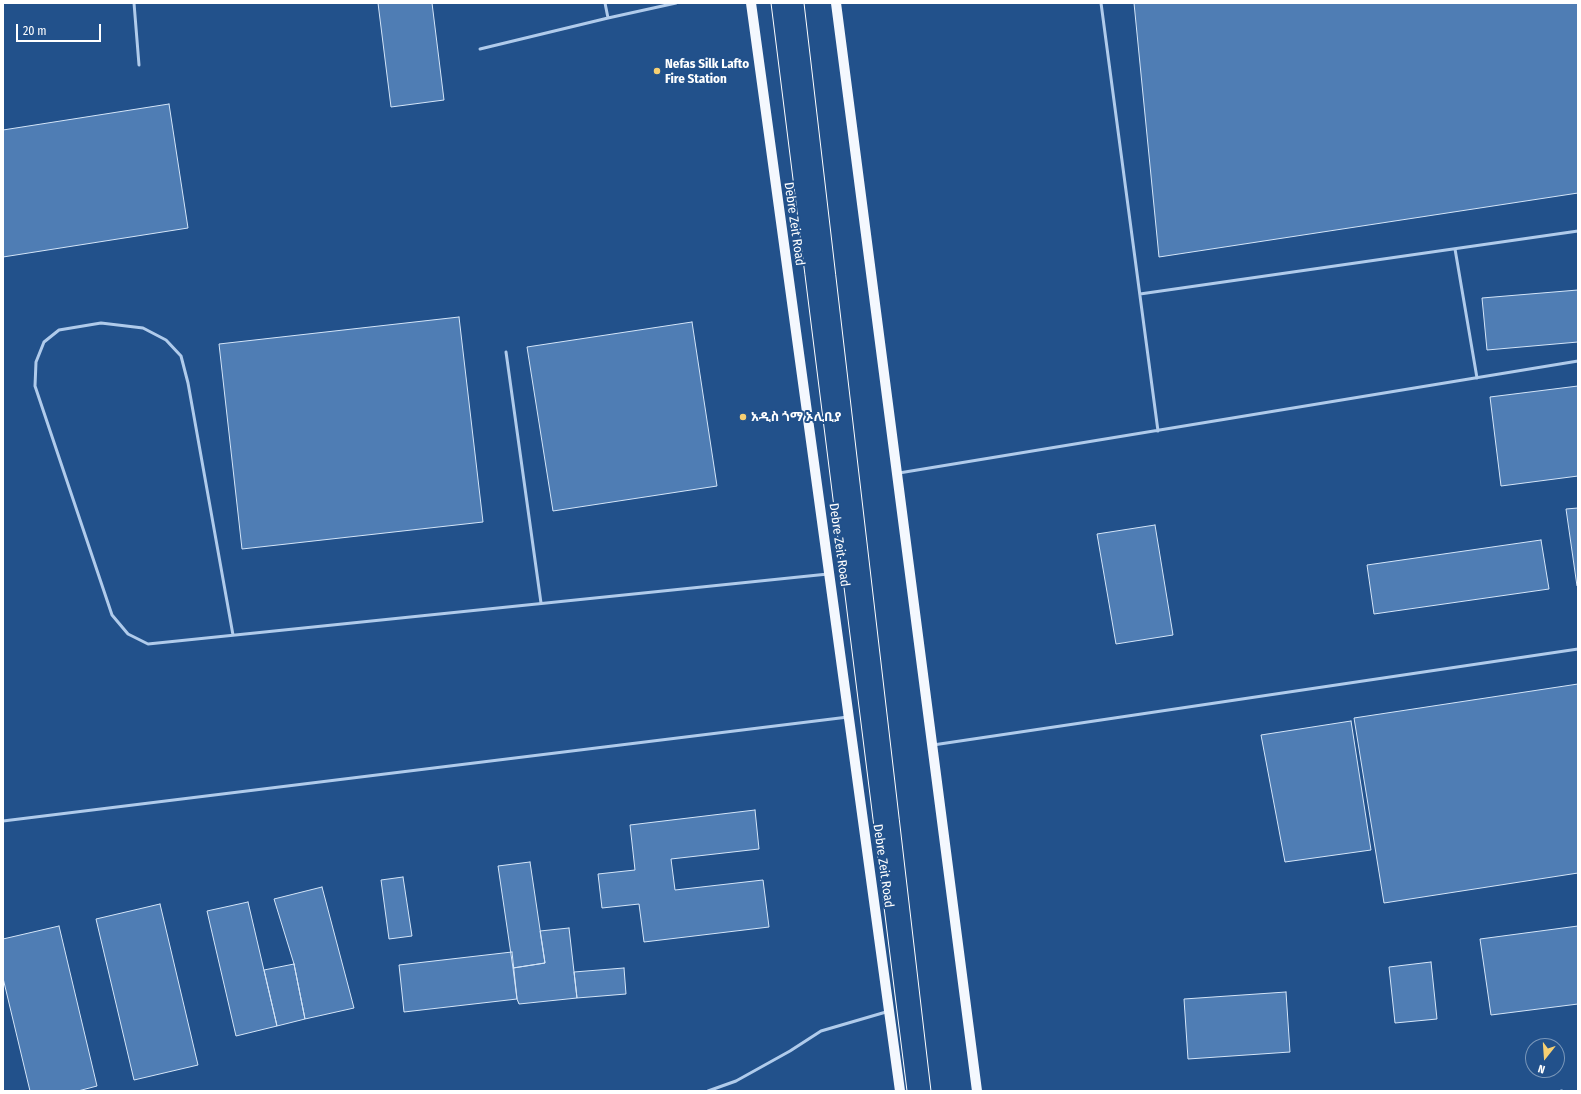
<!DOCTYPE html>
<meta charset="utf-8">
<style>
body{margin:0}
#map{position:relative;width:1581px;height:1094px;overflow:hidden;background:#22518b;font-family:"Fira Sans Condensed",sans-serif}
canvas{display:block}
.frame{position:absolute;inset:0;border:4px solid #fff;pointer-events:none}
.north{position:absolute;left:1525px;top:1038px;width:40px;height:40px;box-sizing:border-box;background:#22518b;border:1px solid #7a97b9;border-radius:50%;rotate:197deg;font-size:11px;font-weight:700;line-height:16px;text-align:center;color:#fff}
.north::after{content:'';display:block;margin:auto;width:14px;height:18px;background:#f6cf72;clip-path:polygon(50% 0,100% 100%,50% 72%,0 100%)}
.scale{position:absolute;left:16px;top:24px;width:85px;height:18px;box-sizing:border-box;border:2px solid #fff;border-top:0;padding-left:5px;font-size:12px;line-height:14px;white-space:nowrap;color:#fff;-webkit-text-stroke:3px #22518b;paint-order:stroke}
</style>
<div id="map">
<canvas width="1581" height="1094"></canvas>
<div class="frame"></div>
<div class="north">N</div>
<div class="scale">20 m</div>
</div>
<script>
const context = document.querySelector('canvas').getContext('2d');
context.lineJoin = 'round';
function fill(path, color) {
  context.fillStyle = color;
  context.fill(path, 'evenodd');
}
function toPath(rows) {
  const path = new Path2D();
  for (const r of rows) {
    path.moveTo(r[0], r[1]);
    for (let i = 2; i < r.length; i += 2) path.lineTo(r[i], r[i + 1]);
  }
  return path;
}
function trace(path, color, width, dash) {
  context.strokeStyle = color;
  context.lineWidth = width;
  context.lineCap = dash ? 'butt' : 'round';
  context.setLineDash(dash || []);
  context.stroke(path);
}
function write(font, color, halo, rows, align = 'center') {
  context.font = font + ' "Fira Sans Condensed","Noto Sans Ethiopic",sans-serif';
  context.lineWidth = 4;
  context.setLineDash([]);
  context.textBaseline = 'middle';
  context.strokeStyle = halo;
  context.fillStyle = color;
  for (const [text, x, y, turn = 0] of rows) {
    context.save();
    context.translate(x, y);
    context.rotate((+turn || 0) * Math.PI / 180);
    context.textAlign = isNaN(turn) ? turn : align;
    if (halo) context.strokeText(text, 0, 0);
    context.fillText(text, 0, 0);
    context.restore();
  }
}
const building = toPath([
 [378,3,432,3,444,100,391,107,378,3],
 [1134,3,1578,3,1578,193,1159,257,1134,3],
 [169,104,188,228,3,257,3,130,169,104],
 [1578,290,1578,342,1487,350,1482,298,1578,290],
 [459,317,483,522,242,549,219,344,459,317],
 [692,322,717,486,553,511,527,347,692,322],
 [1578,386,1578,476,1501,486,1490,397,1578,386],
 [1578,508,1578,586,1577,586,1566,509,1578,508],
 [1155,525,1173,635,1116,644,1097,534,1155,525],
 [1541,540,1549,589,1374,614,1367,565,1541,540],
 [1578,684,1578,873,1384,903,1354,718,1578,684],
 [1351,721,1371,850,1285,862,1261,735,1351,721],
 [755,810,759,849,671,859,675,890,763,880,769,927,644,942,639,904,602,908,598,874,635,870,630,825,755,810],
 [530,862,545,963,513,968,498,866,530,862],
 [403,877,412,936,389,939,381,880,403,877],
 [322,887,354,1008,305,1019,294,964,274,899,322,887],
 [248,902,277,1026,236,1036,207,911,248,902],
 [160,904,198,1065,134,1080,96,919,160,904],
 [59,926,97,1086,78,1091,30,1091,3,978,3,939,59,926],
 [1578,926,1578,1004,1491,1015,1480,939,1578,926],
 [569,928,577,998,519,1004,517,999,513,968,545,963,540,931,569,928],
 [512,952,517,999,404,1012,399,965,512,952],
 [1431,962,1437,1019,1395,1023,1389,967,1431,962],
 [294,964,305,1019,277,1026,264,970,294,964],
 [624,968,626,994,577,998,574,972,624,968],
 [1286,992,1290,1052,1188,1059,1184,999,1286,992]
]);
fill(building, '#4f7db4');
trace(building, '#d4e5f8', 1);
trace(toPath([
 [134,3,139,65],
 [605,3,608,18,676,3],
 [1101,3,1158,431],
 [480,49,608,18],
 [1455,249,1477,378],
 [1140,294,1578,231],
 [506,352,541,603],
 [899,473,1578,361],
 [233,635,188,383,181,356,166,340,143,328,101,323,59,330,44,342,36,362,35,386,112,615,128,634,148,644,828,574],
 [933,745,1578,649],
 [3,821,848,717],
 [708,1091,736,1081,790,1051,821,1031,886,1012],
 [1561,1091,1562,1091]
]), '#b0cbeb', 3);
trace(toPath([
 [751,3,900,1091],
 [836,3,977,1091]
]), '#f4f8fe', 10);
trace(toPath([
 [771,3,907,1091],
 [804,3,931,1091]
]), '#fff', 1);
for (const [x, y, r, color] of [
 [657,71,4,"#f6cf72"],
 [743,417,4,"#f6cf72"]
]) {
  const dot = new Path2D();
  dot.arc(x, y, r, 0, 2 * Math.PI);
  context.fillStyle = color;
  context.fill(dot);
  trace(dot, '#22518b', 1.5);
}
write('bold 13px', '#fff', '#22518b', [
 ["Nefas Silk Lafto",665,64],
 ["Fire Station",665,79],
 ["አዲስ ጎማ ኦሊቢያ",751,417]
], 'left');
write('13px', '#fff', '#22518b', [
 ["Debre Zeit Road",794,224,82],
 ["Debre Zeit Road",839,545,82],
 ["Debre Zeit Road",883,866,82]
]);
</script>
